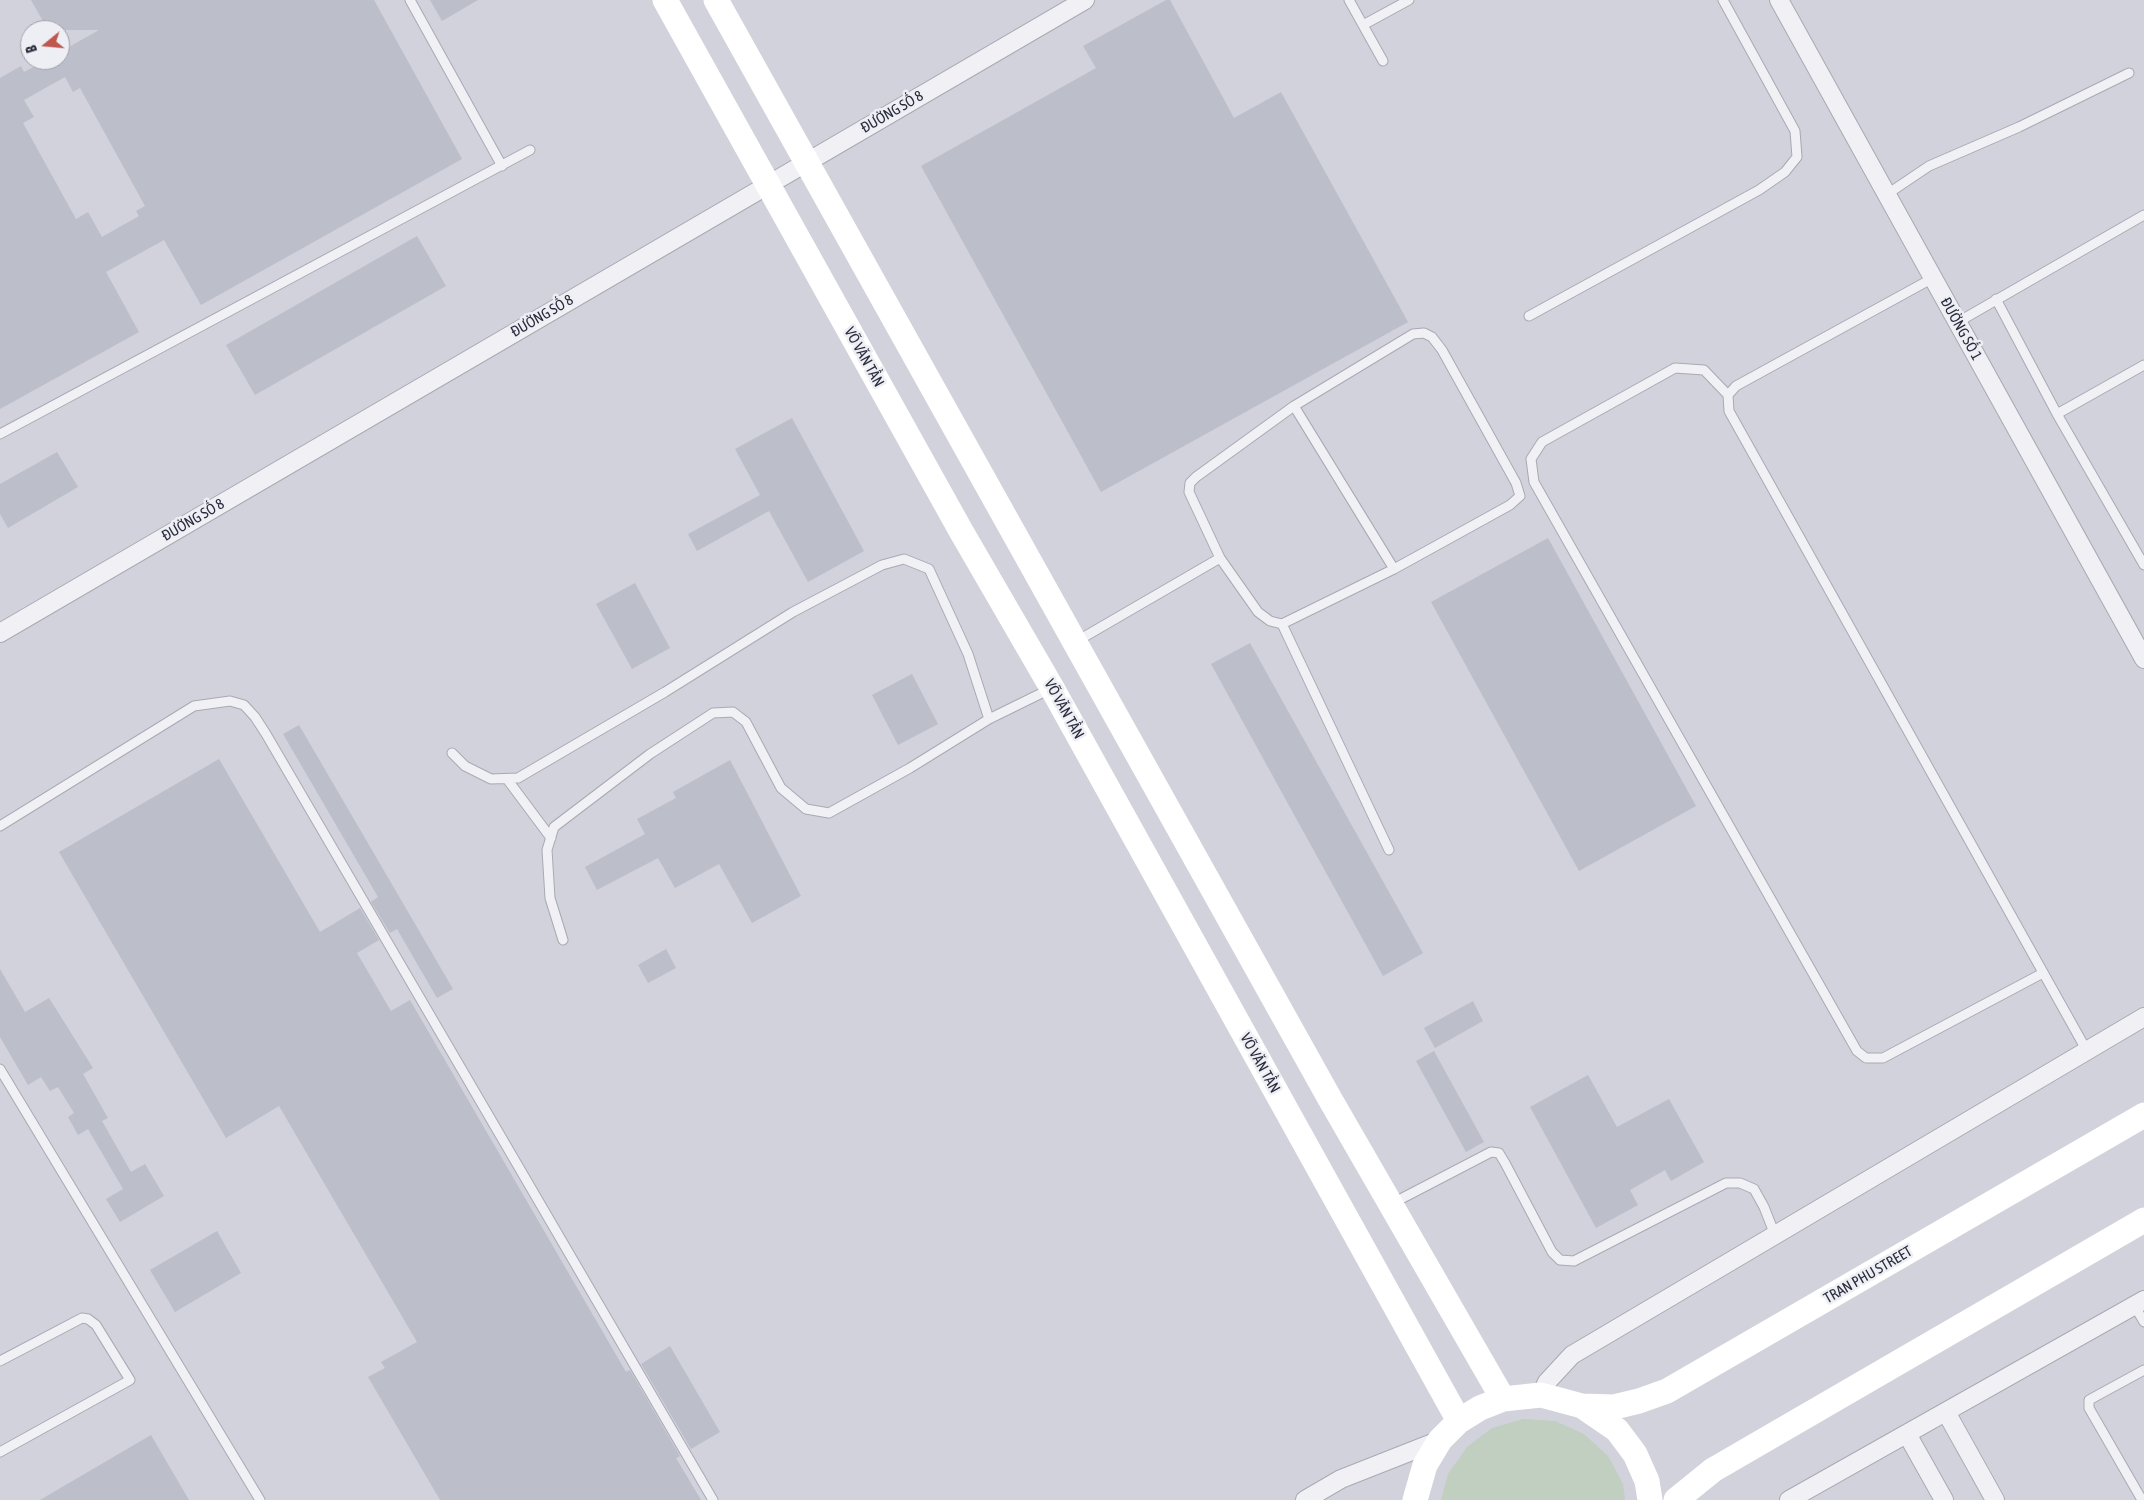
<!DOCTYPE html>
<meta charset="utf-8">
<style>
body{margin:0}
#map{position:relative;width:2144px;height:1500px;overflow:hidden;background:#dfe0e6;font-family:"Asap Condensed",sans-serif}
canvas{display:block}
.north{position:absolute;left:20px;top:20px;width:50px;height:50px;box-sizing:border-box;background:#eeeff4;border:1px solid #9fa1aa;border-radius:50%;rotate:253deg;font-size:14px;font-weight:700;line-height:20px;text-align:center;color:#292c3c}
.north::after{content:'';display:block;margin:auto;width:18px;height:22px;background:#c0574f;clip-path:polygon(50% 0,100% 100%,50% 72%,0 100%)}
</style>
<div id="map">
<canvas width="2144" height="1500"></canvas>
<div class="north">B</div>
</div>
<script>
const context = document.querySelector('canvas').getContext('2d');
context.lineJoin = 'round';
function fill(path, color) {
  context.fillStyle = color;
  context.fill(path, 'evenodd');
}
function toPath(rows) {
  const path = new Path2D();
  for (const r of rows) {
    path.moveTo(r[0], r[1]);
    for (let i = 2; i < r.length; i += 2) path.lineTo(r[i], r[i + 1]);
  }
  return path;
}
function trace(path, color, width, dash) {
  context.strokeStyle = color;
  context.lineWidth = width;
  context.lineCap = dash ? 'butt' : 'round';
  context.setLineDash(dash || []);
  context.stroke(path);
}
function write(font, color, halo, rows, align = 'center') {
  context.font = font + ' "Asap Condensed",sans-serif';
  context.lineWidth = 5;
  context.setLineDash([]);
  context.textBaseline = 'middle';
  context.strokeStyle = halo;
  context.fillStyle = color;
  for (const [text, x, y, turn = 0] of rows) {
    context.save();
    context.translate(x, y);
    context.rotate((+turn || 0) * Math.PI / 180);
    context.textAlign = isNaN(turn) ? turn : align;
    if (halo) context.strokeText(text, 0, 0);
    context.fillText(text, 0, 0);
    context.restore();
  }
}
fill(toPath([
 [0,0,2144,0,2144,1500,0,1500],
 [30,30,60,30,60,60,30,60]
]), '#d1d2db');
fill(toPath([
 [1523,1419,1555,1421,1584,1434,1608,1456,1623,1484,1625,1500,1441,1500,1448,1474,1467,1447,1492,1428]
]), '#c1cfc0');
fill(toPath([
 [31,0,374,0,462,159,201,305,164,240,106,272,139,332,0,409,0,78,21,66,24,72,46,60,60,60,60,52,99,30,48,30],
 [65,77,73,92,80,88,145,206,136,211,139,216,102,237,88,212,76,219,23,123,34,117,24,100],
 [430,0,478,0,442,21],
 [1166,0,1170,0,1234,118,1281,92,1408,322,1101,492,921,166,1096,68,1083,46],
 [417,236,446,286,255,395,226,345],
 [792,418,864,551,808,582,769,511,697,551,688,534,760,495,735,449],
 [57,452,78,487,8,528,0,514,0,484],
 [1548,538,1696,806,1579,871,1431,602],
 [635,583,670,648,632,669,596,604],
 [1250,643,1423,953,1383,976,1211,664],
 [912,674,938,724,898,745,872,695],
 [299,725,453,989,437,998,397,929,390,933,371,902,378,897,283,734],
 [219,759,320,932,360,908,379,940,357,953,391,1011,410,1000,626,1372,630,1370,680,1456,676,1458,701,1500,440,1500,368,1377,385,1368,381,1362,417,1342,279,1106,226,1138,59,852],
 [730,760,801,896,752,923,719,864,675,888,658,858,597,890,585,867,645,834,637,819,676,798,673,792],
 [666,949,676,968,648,983,638,965],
 [0,969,25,1012,49,998,93,1068,83,1074,108,1118,102,1121,131,1172,145,1164,164,1196,120,1222,106,1199,123,1189,88,1129,78,1135,68,1117,74,1113,58,1087,50,1091,41,1077,28,1085,0,1037],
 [1473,1001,1483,1021,1435,1048,1424,1028],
 [1434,1051,1484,1142,1466,1152,1416,1061],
 [1588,1075,1617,1127,1669,1099,1704,1162,1671,1181,1665,1170,1630,1190,1638,1205,1596,1228,1530,1107],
 [217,1231,241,1273,175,1312,150,1270],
 [670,1346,720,1432,691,1449,641,1364],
 [151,1435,189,1500,40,1500]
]), '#bcbec9');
const lane = toPath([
 [410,0,502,166],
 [1349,0,1383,61],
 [1363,25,1409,0],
 [1886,195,1929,166,2019,127,2129,73],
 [1933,278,1736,386,1728,395,1729,411,2087,1051],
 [1996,299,2057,414,2144,565],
 [1529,316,1759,190,1785,172,1797,157,1795,131,1723,0],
 [1958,322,2144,215],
 [1728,395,1704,370,1675,368,1542,442,1531,459,1534,482,1857,1051,1866,1058,1883,1058,2043,973],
 [1294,406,1394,569],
 [2057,414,2144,365],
 [0,434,530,150],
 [1282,624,1394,569,1510,505,1520,496,1516,483,1442,350,1432,337,1424,333,1413,334,1294,406,1196,477,1190,483,1189,492,1220,558,1258,612,1270,621,1282,624,1389,850],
 [1077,641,1220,558],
 [452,753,465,766,491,779,518,778,665,692,793,612,882,565,904,559,929,569,968,654,989,719],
 [507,779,551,838],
 [0,826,194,706,230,701,244,705,255,717,266,734,713,1500],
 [563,940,550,898,547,850,554,827,650,754,713,713,733,712,746,722,781,788,806,809,829,813,910,768,989,719,1050,689],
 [0,1069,260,1500],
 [1393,1203,1491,1152,1499,1153,1505,1163,1552,1252,1560,1260,1574,1261,1726,1183,1740,1183,1754,1189,1764,1207,1775,1235],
 [2134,1305,2144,1322],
 [0,1361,82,1318,88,1319,96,1325,130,1380,0,1452],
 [2142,1500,2089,1408,2089,1400,2144,1370]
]);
const street = toPath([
 [1779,0,2144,659],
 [0,633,1085,0],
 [1541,1395,1547,1382,1572,1355,2144,1017],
 [1946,1412,1995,1500],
 [1907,1434,1944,1500],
 [1305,1500,1341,1479,1440,1440],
 [1789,1500,2144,1300]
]);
trace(lane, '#a8aab3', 11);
trace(street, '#a8aab3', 20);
trace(lane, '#f1f1f5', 9);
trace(street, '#f1f1f5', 18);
trace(toPath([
 [665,0,961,531,1052,688,1459,1421],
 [716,0,1330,1099,1503,1399],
 [1582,1406,1614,1407,1639,1401,1667,1391,2144,1115],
 [1415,1500,1425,1465,1440,1440,1459,1421,1480,1408,1503,1399,1541,1395,1582,1406,1617,1430,1635,1454,1647,1481,1650,1500],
 [1676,1500,1713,1470,2144,1220]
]), '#fff', 25);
write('15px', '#292c3c', '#eeeff4', [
 ["ĐƯỜNG SỐ 8",892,112,-30],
 ["ĐƯỜNG SỐ 8",542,316,-30],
 ["ĐƯỜNG SỐ 1",1961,329,61],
 ["VÕ VĂN TẦN",864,357,61],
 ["ĐƯỜNG SỐ 8",193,520,-30],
 ["VÕ VĂN TẦN",1064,709,61],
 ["VÕ VĂN TẦN",1260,1063,61],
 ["TRAN PHU STREET",1868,1275,-30]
]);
</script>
